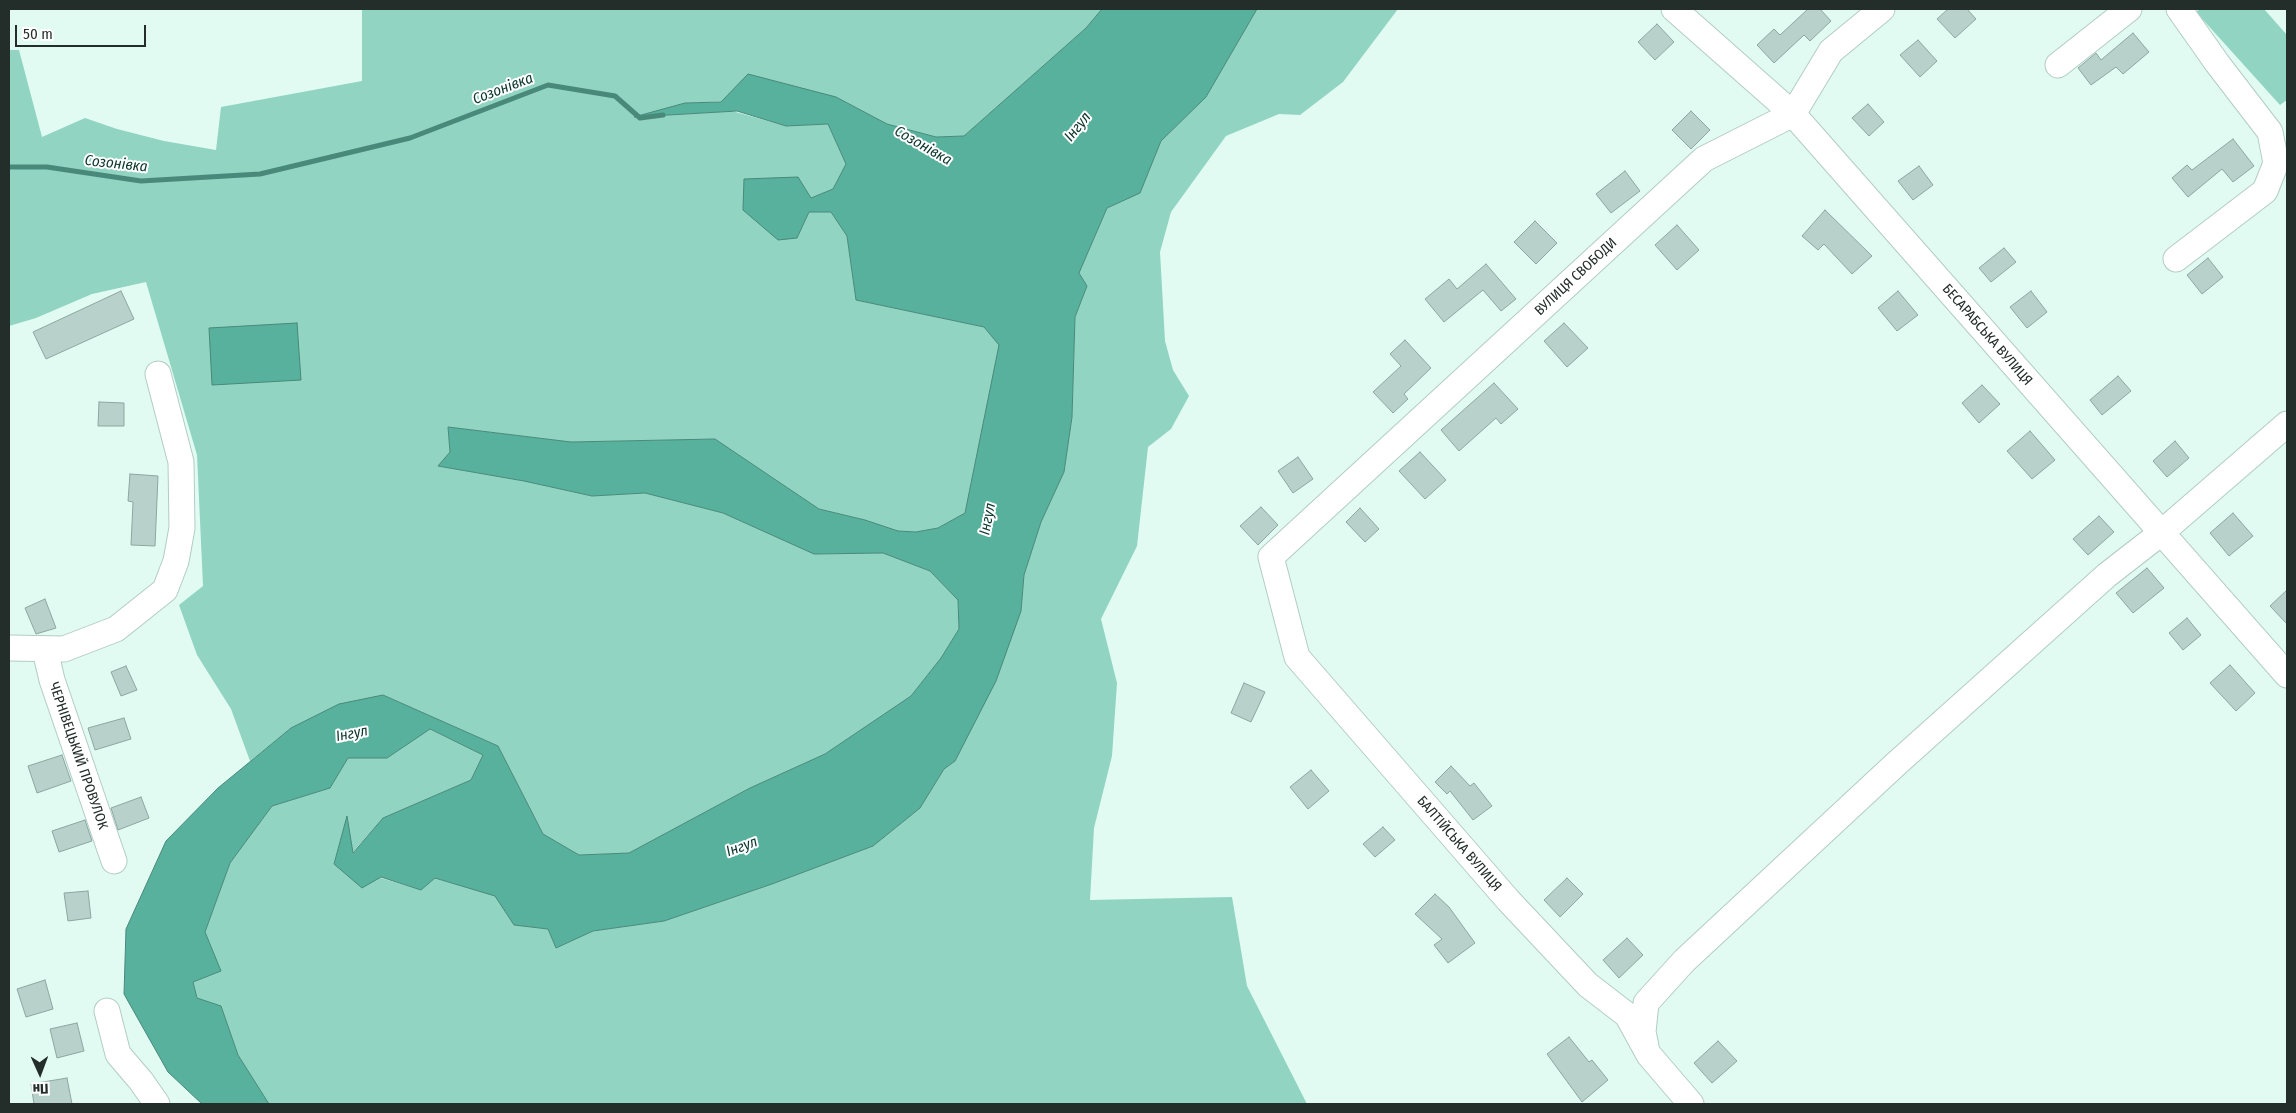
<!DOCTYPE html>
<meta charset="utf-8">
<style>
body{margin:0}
#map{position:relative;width:2296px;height:1113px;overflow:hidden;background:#e1fbf3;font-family:"Fira Sans Condensed",sans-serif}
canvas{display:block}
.frame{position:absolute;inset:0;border:10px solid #232d2a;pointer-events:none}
.north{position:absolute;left:15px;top:1048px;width:50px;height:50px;-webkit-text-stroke:4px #fff;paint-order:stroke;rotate:178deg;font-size:14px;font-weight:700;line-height:20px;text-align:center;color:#232d2a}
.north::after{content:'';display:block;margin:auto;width:18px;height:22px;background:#232d2a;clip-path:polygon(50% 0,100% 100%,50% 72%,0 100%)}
.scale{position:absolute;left:15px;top:25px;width:131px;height:22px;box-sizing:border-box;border:2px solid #232d2a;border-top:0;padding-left:6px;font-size:15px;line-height:18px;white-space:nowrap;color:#232d2a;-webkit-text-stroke:4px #fff;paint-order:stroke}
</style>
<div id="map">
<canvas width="2296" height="1113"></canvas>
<div class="frame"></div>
<div class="north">Пн</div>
<div class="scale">50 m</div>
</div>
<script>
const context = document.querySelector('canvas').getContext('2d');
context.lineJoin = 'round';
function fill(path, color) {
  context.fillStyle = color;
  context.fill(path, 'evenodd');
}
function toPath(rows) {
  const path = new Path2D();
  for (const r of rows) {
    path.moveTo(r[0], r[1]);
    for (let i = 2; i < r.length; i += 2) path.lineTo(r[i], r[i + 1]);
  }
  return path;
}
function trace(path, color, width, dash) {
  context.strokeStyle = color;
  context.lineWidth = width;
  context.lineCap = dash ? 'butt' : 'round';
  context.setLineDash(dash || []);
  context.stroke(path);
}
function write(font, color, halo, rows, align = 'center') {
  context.font = font + ' "Fira Sans Condensed",sans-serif';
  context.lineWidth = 4;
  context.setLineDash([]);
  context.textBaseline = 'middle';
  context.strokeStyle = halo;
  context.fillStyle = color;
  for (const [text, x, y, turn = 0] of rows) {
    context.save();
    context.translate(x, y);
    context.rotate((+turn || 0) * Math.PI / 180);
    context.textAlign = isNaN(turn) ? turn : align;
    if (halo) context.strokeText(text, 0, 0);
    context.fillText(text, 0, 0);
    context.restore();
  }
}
fill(toPath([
 [362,9,1102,9,1086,28,964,136,936,137,887,124,836,97,685,103,638,117,732,111,786,126,828,124,846,164,833,189,811,198,797,238,809,212,831,212,847,236,856,300,984,327,1000,345,965,513,938,528,917,532,898,531,865,520,819,509,715,439,571,442,448,427,450,452,439,466,524,481,592,496,645,493,723,513,814,554,883,553,930,571,958,600,959,629,941,658,911,696,825,754,750,788,629,853,579,855,543,834,498,746,383,695,291,728,250,761,231,709,197,655,179,605,203,586,197,455,146,282,92,294,36,318,9,326,9,50,19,50,42,137,85,118,117,129,164,141,216,150,221,107,362,81],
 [1257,9,1398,9,1343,82,1300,115,1279,114,1226,136,1171,212,1160,252,1165,341,1173,370,1189,396,1171,429,1148,447,1137,546,1101,619,1117,683,1112,756,1094,828,1090,900,1232,897,1247,986,1307,1104,269,1104,238,1055,221,1006,197,998,193,982,220,971,205,932,230,863,272,806,330,788,348,758,387,758,429,729,483,755,471,780,383,818,352,853,347,818,334,864,421,890,435,878,496,896,514,925,548,929,556,948,593,931,664,921,772,884,873,846,920,808,944,769,955,761,1021,611,1024,575,1041,522,1064,472,1072,417,1075,317,1087,286,1079,273,1107,208,1140,192,1161,141,1206,97],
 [2200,9,2264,9,2287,35,2287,100,2280,105,2196,12]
]), '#91d4c2');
const water = toPath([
 [1102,9,1257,9,1206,97,1161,141,1140,193,1107,208,1079,273,1087,286,1075,317,1072,417,1064,472,1041,522,1024,575,1021,611,996,681,955,761,944,769,920,808,873,846,772,884,664,921,593,931,556,948,548,929,514,925,495,896,435,878,421,890,381,877,362,888,334,864,347,816,353,853,383,818,471,780,483,755,430,729,387,758,348,758,330,788,272,806,230,863,205,932,221,971,193,982,197,998,221,1006,238,1055,269,1104,202,1104,168,1072,124,994,126,929,166,841,218,788,291,728,339,704,383,695,498,746,543,834,579,855,629,853,750,788,825,754,911,696,941,658,959,629,958,600,930,571,883,553,814,554,723,513,645,493,592,496,524,481,438,466,450,452,448,427,571,442,715,439,819,509,865,520,898,531,916,532,938,528,965,513,999,345,984,327,856,300,847,236,831,212,809,212,797,238,778,240,743,210,744,179,798,177,811,198,833,189,846,164,828,124,786,126,737,111,634,117,685,103,721,102,748,74,836,97,887,124,936,137,964,136,1086,28,1102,9],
 [297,323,301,380,212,385,209,328,297,323]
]);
fill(water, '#58b19d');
trace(water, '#48897a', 1);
trace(toPath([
 [9,167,47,167,141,181,260,174,410,138,548,85,615,96,640,118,663,115]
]), '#48897a', 5);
const building = toPath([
 [1808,9,1820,9,1831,21,1810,41,1804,35,1774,63,1757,45,1774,29,1780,35,1808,9],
 [1948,9,1967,9,1976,19,1955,38,1937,19,1948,9],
 [1657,24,1674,42,1655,60,1638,42,1657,24],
 [2133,33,2149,52,2123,74,2116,67,2091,85,2078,68,2096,53,2101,60,2133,33],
 [1918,40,1937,61,1920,77,1900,55,1918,40],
 [1868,104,1884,122,1869,136,1852,118,1868,104],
 [1691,111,1710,130,1691,149,1672,130,1691,111],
 [2233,139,2254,166,2233,182,2222,169,2188,197,2172,178,2187,165,2192,170,2233,139],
 [1919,166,1933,185,1913,200,1898,181,1919,166],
 [1625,171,1640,191,1611,213,1596,194,1625,171],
 [1825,210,1872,256,1852,274,1824,244,1818,250,1802,236,1825,210],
 [1535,221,1557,243,1536,264,1514,242,1535,221],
 [1677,225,1699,250,1677,270,1655,245,1677,225],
 [2004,248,2016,262,1991,282,1979,268,2004,248],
 [2208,258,2223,277,2202,294,2187,275,2208,258],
 [1486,264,1516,299,1501,311,1483,290,1444,322,1425,299,1449,279,1457,289,1486,264],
 [121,291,134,319,46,359,33,332,121,291],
 [1898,291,1918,315,1897,331,1878,308,1898,291],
 [2031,291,2047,312,2027,328,2010,307,2031,291],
 [1564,323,1588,348,1567,367,1544,341,1564,323],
 [1405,340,1431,368,1404,394,1408,399,1393,413,1373,392,1401,366,1390,354,1405,340],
 [2118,376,2131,391,2102,415,2090,400,2118,376],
 [1494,383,1518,409,1501,424,1496,418,1459,451,1441,430,1494,383],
 [1982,385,2000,404,1979,423,1962,403,1982,385],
 [99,402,124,403,124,426,98,426,99,402],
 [2030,431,2055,460,2032,479,2007,451,2030,431],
 [2175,441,2189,458,2167,477,2153,461,2175,441],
 [1420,452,1446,480,1425,499,1399,471,1420,452],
 [1298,457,1313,479,1293,493,1278,471,1298,457],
 [130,474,158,476,155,546,131,545,133,502,128,501,130,474],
 [1261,507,1278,525,1258,545,1240,526,1261,507],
 [1360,508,1379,529,1365,542,1346,522,1360,508],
 [2233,513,2253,536,2229,556,2210,533,2233,513],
 [2099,516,2114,532,2088,555,2073,539,2099,516],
 [2147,568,2164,588,2133,613,2116,593,2147,568],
 [2287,590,2287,624,2270,606,2287,590],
 [45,599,56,628,36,634,25,608,45,599],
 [2187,618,2201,635,2183,650,2169,633,2187,618],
 [2230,665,2255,693,2236,711,2210,683,2230,665],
 [126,666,137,690,121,696,111,672,126,666],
 [1244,683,1265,692,1251,722,1231,713,1244,683],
 [124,718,131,739,95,750,88,728,124,718],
 [62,755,71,781,37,793,28,766,62,755],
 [1451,766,1470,786,1474,783,1492,806,1473,820,1450,791,1447,794,1435,782,1451,766],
 [1311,770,1329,791,1308,809,1290,787,1311,770],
 [141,797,149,818,118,830,111,808,141,797],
 [85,820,92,841,59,852,52,831,85,820],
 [1383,827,1395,840,1375,857,1363,844,1383,827],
 [1567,878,1583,894,1560,917,1544,900,1567,878],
 [88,891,91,918,68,921,64,893,88,891],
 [1435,894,1449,907,1475,943,1448,963,1434,945,1442,939,1415,914,1435,894],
 [1627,938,1643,955,1619,978,1603,960,1627,938],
 [45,980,53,1009,26,1017,17,989,45,980],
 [77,1023,84,1051,57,1058,50,1029,77,1023],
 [1569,1037,1589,1062,1592,1060,1608,1080,1582,1102,1547,1054,1569,1037],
 [1718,1041,1737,1061,1712,1083,1694,1063,1718,1041],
 [67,1078,72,1104,34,1104,31,1084,67,1078]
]);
fill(building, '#b8d1ca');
trace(building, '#8da69f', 1);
const minor = toPath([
 [1674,9,1793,114,2287,675],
 [2058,65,2129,9],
 [2176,259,2265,191,2276,163,2270,132,2217,63,2179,9],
 [9,648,64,649,116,629,165,590,176,561,182,528,181,462,158,374],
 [45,650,52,680,114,861],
 [107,1011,118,1054,141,1081,157,1104],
 [1646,1046,1643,1032,1646,1003,1684,961,1896,764,2107,575,2161,533,2287,424],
 [1691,1104,1649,1055,1627,1015,1588,985,1508,900,1297,657,1271,557,1704,159,1793,114,1831,51,1882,9]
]);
trace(minor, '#b3ccc5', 27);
trace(minor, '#fff', 25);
write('14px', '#232d2a', '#fff', [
 ["ВУЛИЦЯ СВОБОДИ",1576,277,-43],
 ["БЕСАРАБСЬКА ВУЛИЦЯ",1987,335,49],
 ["ЧЕРНІВЕЦЬКИЙ ПРОВУЛОК",78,756,71],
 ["БАЛТІЙСЬКА ВУЛИЦЯ",1459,844,49]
]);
write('italic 15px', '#0b362d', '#fff', [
 ["Созонівка",503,89,-21],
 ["Інгул",1078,127,-51],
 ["Созонівка",923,146,30],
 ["Созонівка",116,164,6],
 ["Інгул",988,519,-79],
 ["Інгул",352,734,-11],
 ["Інгул",742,847,-20]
]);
</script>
